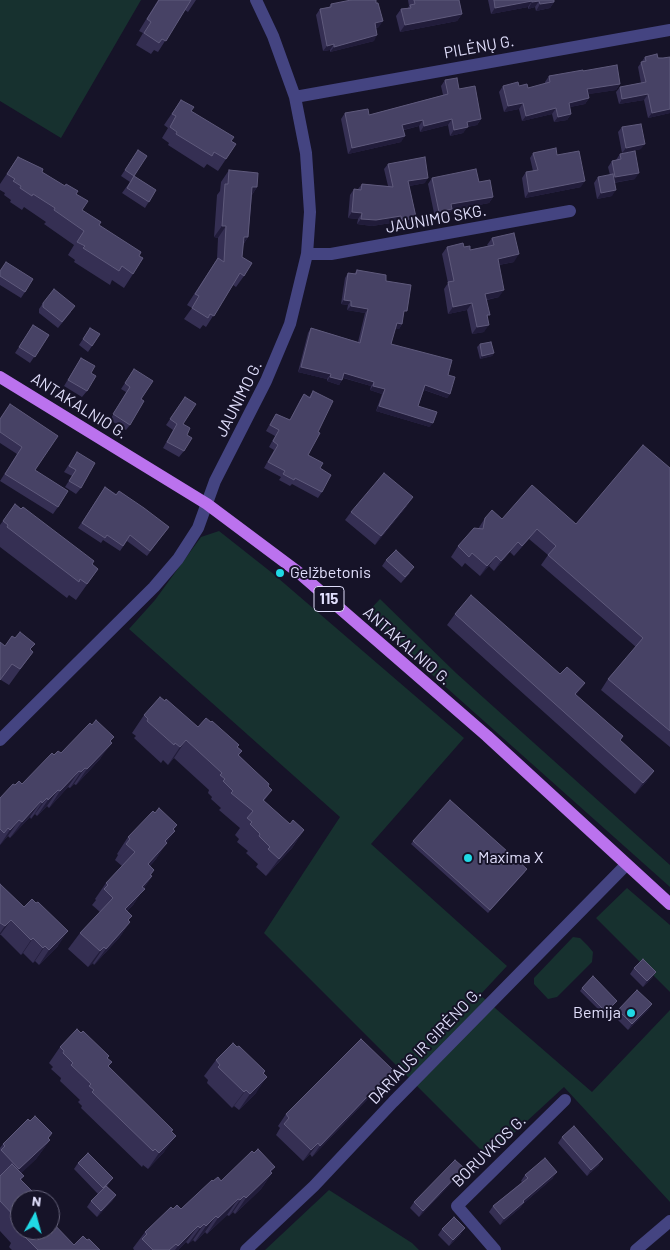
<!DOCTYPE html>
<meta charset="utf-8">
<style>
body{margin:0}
#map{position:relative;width:670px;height:1250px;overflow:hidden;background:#161328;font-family:Barlow,sans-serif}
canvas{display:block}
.north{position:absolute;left:10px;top:1190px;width:50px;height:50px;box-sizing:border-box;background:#161328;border:1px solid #67647c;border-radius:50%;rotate:7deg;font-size:14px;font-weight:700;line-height:20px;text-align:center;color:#e0defb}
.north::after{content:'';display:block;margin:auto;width:18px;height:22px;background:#20d9e5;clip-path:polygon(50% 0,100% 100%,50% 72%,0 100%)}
</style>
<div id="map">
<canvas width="670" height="1250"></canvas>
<div class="north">N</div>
</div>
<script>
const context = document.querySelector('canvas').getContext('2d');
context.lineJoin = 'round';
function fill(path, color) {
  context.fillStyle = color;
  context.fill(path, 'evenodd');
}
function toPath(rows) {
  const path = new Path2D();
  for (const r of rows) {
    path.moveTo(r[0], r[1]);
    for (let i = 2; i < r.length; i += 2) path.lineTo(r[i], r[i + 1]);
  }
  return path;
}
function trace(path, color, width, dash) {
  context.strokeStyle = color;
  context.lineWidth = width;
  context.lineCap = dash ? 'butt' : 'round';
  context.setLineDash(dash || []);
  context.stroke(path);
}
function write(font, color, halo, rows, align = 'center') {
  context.font = font + ' Barlow,sans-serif';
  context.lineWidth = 4;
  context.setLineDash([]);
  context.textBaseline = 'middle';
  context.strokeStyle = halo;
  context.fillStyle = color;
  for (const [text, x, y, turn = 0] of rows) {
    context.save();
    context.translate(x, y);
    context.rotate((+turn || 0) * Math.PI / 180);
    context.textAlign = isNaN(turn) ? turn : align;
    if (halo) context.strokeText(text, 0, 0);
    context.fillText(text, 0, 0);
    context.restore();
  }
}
fill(toPath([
 [0,0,141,0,61,138,0,101],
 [219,531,271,572,464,738,371,844,507,966,480,995,592,1092,670,1010,670,1202,564,1087,488,1157,264,933,340,817,129,629,155,600,201,537],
 [380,599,456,673,670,865,670,887,365,615],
 [627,888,670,925,670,992,596,918],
 [573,937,580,938,588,946,593,952,592,962,557,997,548,999,534,984,534,978],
 [329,1190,412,1243,419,1250,265,1250]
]), '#17312f');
trace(toPath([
 [295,97,670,30],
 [307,254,331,254,570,211],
 [0,740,154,587,178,559,198,528,215,481,266,381,290,324,307,254,310,212,306,153,295,97,273,36,256,0],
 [246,1250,314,1186,393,1102,626,865],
 [495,1250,457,1206,565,1100],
 [636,1250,670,1221]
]), '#444481', 12);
trace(toPath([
 [0,377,207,504,298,572,487,736,670,904]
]), '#bb72ee', 12);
fill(toPath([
 [158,0,196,0,188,12,185,10,158,52,154,50,151,54,136,45,143,33,139,31],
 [408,0,459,0,462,14,457,21,400,32,396,16,401,9,408,8,409,6],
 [488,0,554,0,554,2,550,8,536,11,535,7,528,9,528,7,491,14],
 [331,4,379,27,376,28,374,41,330,52,330,50,323,51,316,15,320,9,329,7],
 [645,57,663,58,670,57,670,113,648,118,644,100,619,104,616,92,620,87,641,83,638,67],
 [583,71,620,84,616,90,588,94,589,98,585,104,570,107,571,114,567,120,554,122,552,114,522,121,519,109,504,112,499,92,503,86,519,86,528,88,545,84,545,82,549,76],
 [445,80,459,89,481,119,477,125,467,127,463,133,450,136,448,125,420,132,419,126,404,130,401,142,348,154,341,119,345,113,369,115,443,95,441,86],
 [181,100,191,111,231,141,226,159,218,171,207,164,204,168,168,145,169,143,162,138,168,128,164,125],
 [622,127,641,149,622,153,618,132],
 [138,150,134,176,156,190,145,208,122,193,130,182,121,176],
 [533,153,581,187,525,198,522,178,526,172,533,171,530,158],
 [620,154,635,179,614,183,612,196,597,199,594,183,598,177,610,175,608,167,612,161,616,160],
 [18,157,76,194,82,210,99,225,139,256,133,274,124,288,112,280,110,285,74,262,75,260,68,255,74,245,44,224,46,222,24,207,22,210,10,202,11,200,4,195,5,193,0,190,0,184],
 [388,164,425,183,409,186,416,217,412,223,398,226,397,222,372,226,357,224,358,219,348,218,350,195,354,189,358,189,362,184,388,186,384,169],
 [229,170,257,187,252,195,248,237,243,245,242,257,244,276,236,287,233,285,206,327,203,325,200,329,184,319,192,308,187,305,217,259,218,238,214,237,217,195,220,191,221,182],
 [432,178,479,182,493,197,489,203,452,210,448,215,435,218,428,184],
 [492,238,514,262,499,265,499,297,487,300,488,318,484,332,472,334,467,310,448,314,444,289,448,283,442,254,447,247,470,250,488,246,487,245],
 [0,270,25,292,21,298,0,285],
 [357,270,386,281,403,316,402,324,399,329,395,328,391,344,448,375,450,394,447,398,424,390,418,406,430,427,376,411,382,394,370,390,371,386,343,378,339,385,327,381,327,379,298,372,308,333,311,328,358,342,365,313,347,310,348,305,341,304,345,278,348,273,354,274],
 [43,303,71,312,58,328,39,313,39,309],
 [33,325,49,335,30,363,15,353],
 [90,328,100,334,88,352,79,345],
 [480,344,494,353,492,356,480,359,477,347],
 [81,358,91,373,87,391,82,397,64,386],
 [134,369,141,399,130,425,126,430,110,420,126,392,121,389],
 [313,391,318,432,308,455,320,468,322,492,318,498,292,484,290,486,279,480,281,477,264,468,274,450,269,447,275,436,266,431,272,420,276,414,290,420,300,400,304,394,309,397],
 [185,397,183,424,187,435,184,451,179,457,163,448,173,430,166,425],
 [10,404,35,470,58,507,53,514,0,481,17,454,0,443,0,419],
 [77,452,81,488,76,494,65,487,72,476,64,472],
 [670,468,670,747,601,690,608,679,636,647,541,565,548,555,529,539,514,556,510,552,494,571,489,566,480,576,465,563,462,567,451,557,458,546,478,529,485,518,576,524],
 [105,487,169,527,147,556,127,541,120,551,103,540,101,543,78,528],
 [15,504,98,569,76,600,69,595,67,598,0,547,0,525],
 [407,506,375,545,345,520,351,512],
 [386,560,410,573,401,583,382,566],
 [455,614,576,695,623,736,620,740,654,771,646,782,635,794,447,625],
 [5,646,31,650,33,652,9,685,1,680],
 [144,715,198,727,238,747,242,751,239,755,272,790,264,801,290,824,304,830,292,848,266,876,256,867,258,864,246,853,248,851,237,842,239,839,235,835,240,828,219,810,221,808,211,799,212,797,208,793,209,790,174,758,168,765,163,760,161,763,134,738,136,736,132,733],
 [110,742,100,759,76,785,74,784,70,788,68,787,49,808,47,806,37,816,35,814,31,819,30,817,10,838,8,836,0,845,0,798,15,785,22,784,54,755],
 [155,813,177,825,156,859,150,866,154,870,151,875,152,876,133,905,127,911,129,921,130,922,119,938,94,965,93,963,88,967,68,949,80,933,100,912,92,905,96,900,95,899,106,883,122,866,115,860,118,855,117,854,128,837],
 [413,841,525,872,488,913,411,844],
 [0,884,24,907,58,946,39,965,35,961,33,963,23,953,21,955,1,935,0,935],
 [634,968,656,972,652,978,643,987,630,974],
 [582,988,617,1001,604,1015,580,991],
 [652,1004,648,1010,628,1030,614,1016,618,1010],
 [60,1047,108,1059,109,1067,172,1132,164,1152,148,1169,143,1165,142,1167,81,1108,82,1106,78,1102,80,1100,60,1081,61,1078,51,1069,53,1067,49,1063],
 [237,1047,265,1071,256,1093,239,1110,234,1106,232,1108,207,1083,208,1080,204,1076,216,1060],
 [385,1081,312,1157,310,1154,303,1161,276,1135,280,1128,278,1126,286,1114],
 [30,1121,52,1133,48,1138,50,1140,36,1159,21,1173,24,1176,21,1180,20,1200,20,1230,50,1230,74,1245,87,1240,100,1250,12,1250,9,1247,11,1243,0,1231,0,1148,3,1144],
 [562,1137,599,1165,587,1176,558,1143],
 [254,1153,275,1167,271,1172,272,1173,261,1189,235,1214,233,1212,229,1216,227,1215,207,1234,205,1232,195,1242,193,1240,188,1244,186,1242,178,1250,134,1250,133,1248,145,1232,173,1209,181,1209,213,1181,221,1181],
 [78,1163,113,1178,107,1186,116,1195,112,1201,97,1217,87,1207,91,1201,98,1194,74,1169],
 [464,1168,460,1174,419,1217,410,1208,414,1202],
 [525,1175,553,1178,523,1204,520,1208,500,1225,489,1212,493,1206,522,1182,521,1181],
 [442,1229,461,1234,449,1246,438,1235]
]), '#352f53');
fill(toPath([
 [532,1,528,7,491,14,495,8],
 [539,1,535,7,528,9,532,2],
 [554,2,550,8,536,11,540,4],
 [462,14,457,21,400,32,405,25],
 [383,21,379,27,371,29,375,23],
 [377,35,374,41,330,52,334,47],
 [334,44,330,50,323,51,327,46],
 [620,84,616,90,583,95,587,89],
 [648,94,644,100,619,104,622,99],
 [589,98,585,104,565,108,569,103],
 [523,103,519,109,504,112,508,106],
 [556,108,552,114,522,121,526,116],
 [670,109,670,113,648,118,652,113],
 [571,114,567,120,554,122,558,117],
 [452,119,448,125,420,132,424,126],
 [481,119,477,125,462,128,467,122],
 [423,120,419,126,398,131,402,125],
 [468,127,463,133,450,136,454,130],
 [405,136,401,142,348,154,352,148],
 [645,144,641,149,622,153,626,148],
 [639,173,635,179,611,183,615,177],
 [428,178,425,183,404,187,408,181],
 [585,181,581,187,525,198,529,192],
 [252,187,257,187,249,199],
 [616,190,612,196,597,199,601,193],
 [493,197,489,203,452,210,448,215,435,218,439,212,451,204],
 [352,212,362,213,358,219,348,218],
 [401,216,397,222,372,226,357,224,361,219],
 [416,217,412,223,398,226,402,221],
 [222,226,226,226,218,238,214,237],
 [244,237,248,237,240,248],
 [519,254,514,262,493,266,498,259],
 [504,290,499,297,480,301,485,294],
 [344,300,351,301,348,305,341,304],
 [472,303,467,310,448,314,453,307],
 [351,306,368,309,365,313,347,310],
 [397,323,402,324,399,329,393,328],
 [489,325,484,332,472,334,477,327],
 [494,353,492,356,480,359,482,356],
 [301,367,331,374,327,379,298,372],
 [344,373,374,382,371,386,341,377],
 [330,377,342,380,339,385,327,381],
 [425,385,450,394,447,398,422,389],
 [373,386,385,389,382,394,370,390],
 [379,406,433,423,430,427,376,411],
 [413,497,407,506,375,545,381,536],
 [518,542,510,552,494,571,501,561],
 [496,556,489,566,480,576,487,566],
 [585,683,577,694,567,705,575,694],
 [114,737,102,753,112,743,100,759,76,785,87,769],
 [186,740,174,758,168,765,180,747],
 [85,768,74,784,70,788,81,772],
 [79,771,68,787,49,808,60,791],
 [654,771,646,782,635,794,643,783],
 [58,790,47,806,37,816,48,800],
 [47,798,35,814,31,819,42,803],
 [41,801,30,817,10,838,22,822],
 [19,820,8,836,0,845,10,830],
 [177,825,166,841,175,831,164,847,154,857,173,829],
 [304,830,292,848,266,876,279,859],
 [167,843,156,859,137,880,148,864],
 [154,870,143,886,152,876,133,905,114,925,150,875],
 [11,920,0,935,0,933,5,926],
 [130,922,119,938,94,965,106,949],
 [68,931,58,946,39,965,49,950],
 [33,938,23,953,21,955,31,940],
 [45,946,35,961,33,963,43,948],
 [104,947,93,963,88,967,100,951],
 [656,972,652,978,643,987,647,981],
 [652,1004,648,1010,628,1030,632,1024],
 [393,1070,385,1081,312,1157,320,1146],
 [267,1077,256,1093,239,1110,250,1094],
 [246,1090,234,1106,232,1108,244,1092],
 [52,1133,42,1147,50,1140,36,1159,6,1188,19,1169],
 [176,1136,164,1152,148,1169,159,1153],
 [318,1143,310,1154,303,1161,311,1150],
 [603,1159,599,1165,587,1176,591,1170],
 [275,1167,267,1178,272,1173,261,1189,235,1214,246,1198],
 [464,1168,460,1174,419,1217,423,1211],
 [557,1172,553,1178,523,1204,520,1208,500,1225,504,1219,523,1201],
 [116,1195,112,1201,97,1217,101,1211],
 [244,1196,233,1212,229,1216,240,1200],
 [238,1199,227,1215,207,1234,218,1218],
 [216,1216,205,1232,195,1242,206,1226],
 [204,1224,193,1240,188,1244,200,1228],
 [198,1226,186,1242,178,1250,175,1250,178,1246],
 [465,1228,461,1234,449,1246,453,1240]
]), '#211c3a');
const building = toPath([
 [159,0,191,0,166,41,162,39,159,43,144,33,151,22,147,19,159,0],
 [351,0,376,0,376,3,378,3,383,21,375,23,377,35,334,47,334,44,327,46,320,9,331,7,331,4,351,0],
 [414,0,459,0,462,14,405,25,401,9,411,8,410,5,415,4,414,0],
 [494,0,554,0,554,2,540,4,539,1,532,2,532,1,495,8,494,0],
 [657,54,658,58,663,58,670,57,670,109,652,113,648,94,622,99,620,87,646,82,641,62,646,61,645,57,657,54],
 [617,65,620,84,587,89,589,98,569,103,571,114,558,117,556,108,526,116,523,103,508,106,503,86,518,82,519,86,527,84,528,88,550,82,549,76,583,70,583,71,617,65],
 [457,78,459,89,475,86,481,119,467,122,468,127,454,130,452,119,424,126,423,120,402,125,405,136,352,148,345,113,368,109,369,115,448,94,445,80,457,78],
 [181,100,194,107,191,111,234,137,231,141,236,144,226,159,214,152,212,156,176,134,177,132,170,127,176,116,172,114,181,100],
 [641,124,645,144,626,148,622,127,641,124],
 [556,148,557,155,579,151,585,181,529,192,526,172,538,170,533,153,556,148],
 [138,150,147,156,134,176,125,170,138,150],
 [635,151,639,173,615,177,612,161,621,159,620,154,635,151],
 [18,157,43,169,42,172,65,186,66,184,78,191,76,194,88,201,82,210,101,222,99,225,141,252,139,256,143,258,133,274,122,266,119,271,83,248,85,246,77,242,84,231,54,210,55,208,33,194,32,196,20,188,21,186,13,181,15,179,7,174,18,157],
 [425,157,428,178,408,181,416,217,402,221,401,216,376,220,361,219,362,213,352,212,354,189,361,190,362,184,393,187,388,164,425,157],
 [476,169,479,182,490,180,493,197,451,204,452,209,439,212,432,178,476,169],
 [229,170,258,173,257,187,252,187,248,237,244,237,242,257,252,263,244,276,240,273,214,316,210,314,208,318,192,308,199,296,195,294,218,258,224,262,226,226,222,226,225,184,228,184,229,170],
 [613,174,616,190,601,193,598,177,613,174],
 [134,176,156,190,149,202,127,188,134,176],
 [514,233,519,254,498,259,504,290,485,294,490,315,487,315,489,325,477,327,472,303,453,307,448,282,454,281,447,247,463,243,464,247,470,246,470,250,494,245,492,238,514,233],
 [6,262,33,279,25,292,0,276,0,271,6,262],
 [357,270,386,275,386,281,411,285,407,311,404,311,402,324,397,323,391,344,452,360,448,375,455,377,450,394,425,385,418,406,437,412,433,423,379,406,385,389,373,386,374,382,344,373,342,380,330,377,331,374,301,367,311,328,360,343,368,309,351,306,351,301,344,300,348,273,356,274,357,270],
 [54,289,75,306,62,322,43,307,43,303,54,289],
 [33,325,49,335,35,357,19,347,33,325],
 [90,328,100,334,92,346,83,339,90,328],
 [491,342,494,353,482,356,480,344,491,342],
 [81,358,95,366,91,373,96,376,87,391,68,380,81,358],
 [134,369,153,381,141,399,144,401,130,425,113,414,130,387,125,383,134,369],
 [313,391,333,401,318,432,320,433,308,455,323,463,320,468,331,475,322,492,295,478,294,480,283,474,285,471,268,462,278,445,273,441,279,430,270,425,276,414,290,420,304,394,310,398,313,391],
 [185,397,196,404,183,424,190,428,187,435,192,438,184,451,167,442,177,424,170,419,185,397],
 [10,404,58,436,35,470,68,491,58,507,5,474,22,447,0,432,0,419,10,404],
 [643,445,670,468,670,731,608,679,643,638,548,555,556,546,537,529,522,546,518,542,501,561,496,556,487,566,472,553,469,557,458,546,474,528,483,529,485,518,492,510,502,519,532,485,576,524,643,445],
 [77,452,95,463,81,488,69,481,76,470,69,466,77,452],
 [384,473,413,497,381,536,351,512,384,473],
 [105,487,116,495,119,491,144,508,169,527,150,551,130,535,123,546,107,535,105,538,82,523,105,487],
 [15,504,21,509,23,507,94,561,92,564,98,569,87,584,80,579,79,582,7,527,8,525,3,521,15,504],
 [396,550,414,567,405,577,386,560,396,550],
 [471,595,560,674,567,667,585,683,575,694,623,736,620,740,654,771,643,783,455,614,471,595],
 [20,632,35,644,30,649,33,652,20,669,12,664,0,680,0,642,5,646,12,636,15,638,20,632],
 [160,697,165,701,166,699,198,727,206,718,211,722,212,721,239,745,237,747,242,751,238,755,269,784,268,786,272,790,263,800,290,824,293,820,304,830,279,859,268,849,270,847,259,836,260,834,250,824,252,822,247,818,253,811,231,793,233,791,223,781,225,779,220,775,222,773,186,740,180,747,175,743,174,745,147,721,148,719,144,715,160,697],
 [96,720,114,737,110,741,112,743,87,769,85,768,81,772,79,771,60,791,58,790,48,800,47,798,42,803,41,801,22,822,19,820,10,830,8,828,4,833,0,829,0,798,13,784,15,785,19,781,22,784,52,753,54,755,58,751,61,753,90,723,92,725,96,720],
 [450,800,527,869,490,910,413,841,450,800],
 [159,808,177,825,173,829,175,831,165,841,167,843,148,864,154,870,150,875,152,876,142,887,145,889,125,909,132,916,128,920,130,922,106,949,104,947,100,951,80,933,113,898,104,889,108,885,106,883,135,852,126,844,130,839,128,837,153,811,155,813,159,808],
 [0,884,24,907,32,899,36,903,38,902,68,931,49,950,45,946,43,948,33,938,31,940,11,920,5,926,0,923,0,884],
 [643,959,656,972,647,981,634,968,643,959],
 [593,976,617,1001,606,1012,582,988,593,976],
 [637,990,652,1004,632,1024,618,1010,637,990],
 [77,1029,81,1033,83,1031,109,1056,107,1058,112,1062,108,1066,173,1130,171,1131,176,1136,159,1153,155,1149,153,1151,92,1092,94,1090,89,1086,91,1084,71,1065,73,1063,63,1053,64,1051,60,1047,77,1029],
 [361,1039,393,1070,320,1146,318,1143,311,1150,284,1124,289,1118,286,1114,361,1039],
 [233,1043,237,1047,239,1046,265,1071,263,1073,267,1077,250,1094,246,1090,244,1092,218,1067,220,1065,216,1060,233,1043],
 [35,1116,52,1133,48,1138,50,1140,19,1169,1,1150,5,1146,3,1144,28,1119,30,1121,35,1116],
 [574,1126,603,1159,591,1170,562,1137,574,1126],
 [258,1149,275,1167,270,1171,272,1173,246,1198,244,1196,240,1200,238,1199,218,1218,216,1216,206,1226,204,1224,200,1228,198,1226,178,1246,176,1244,169,1250,153,1250,142,1239,147,1234,145,1232,171,1207,173,1209,177,1205,181,1209,212,1180,213,1181,218,1177,221,1181,252,1151,254,1153,258,1149],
 [88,1153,113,1178,103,1188,78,1163,88,1153],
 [545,1158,557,1172,523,1201,524,1202,504,1219,493,1206,528,1178,525,1175,545,1158],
 [455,1160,464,1168,423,1211,414,1202,455,1160],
 [12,1164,24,1176,20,1179,41,1200,20,1200,20,1222,0,1201,0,1176,12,1164],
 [106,1186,116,1195,101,1211,91,1201,106,1186],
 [454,1217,465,1228,453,1240,442,1229,454,1217],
 [50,1220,74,1245,83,1236,87,1240,89,1239,100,1250,38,1250,24,1236,26,1234,22,1230,50,1230,50,1220]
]);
fill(building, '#474265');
trace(building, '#5f5a7c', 1);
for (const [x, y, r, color] of [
 [280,573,5,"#20d9e5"],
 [468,858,5,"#20d9e5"],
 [631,1013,5,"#20d9e5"]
]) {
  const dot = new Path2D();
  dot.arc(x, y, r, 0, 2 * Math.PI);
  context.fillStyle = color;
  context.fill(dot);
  trace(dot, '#161328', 2);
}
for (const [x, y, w] of [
 [329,599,30]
]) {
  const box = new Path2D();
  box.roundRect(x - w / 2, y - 12.5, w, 25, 4);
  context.fillStyle = '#161328';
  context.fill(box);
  trace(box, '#e0defb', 1);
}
write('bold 15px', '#e0defb', null, [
 ["115",329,599]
]);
write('16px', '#e0defb', '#161328', [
 ["PILĖNŲ G.",479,47,-10],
 ["JAUNIMO SKG.",436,219,-10],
 ["JAUNIMO G.",239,399,-63],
 ["ANTAKALNIO G.",79,406,32],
 ["ANTAKALNIO G.",407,646,41],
 ["DARIAUS IR GIRĖNO G.",425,1046,-46],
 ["BORUVKOS G.",489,1151,-44]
]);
write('16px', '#e0defb', '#161328', [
 ["Gelžbetonis",290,573],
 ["Maxima X",478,858],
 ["Bemija",621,1013,"right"]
], 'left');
</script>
